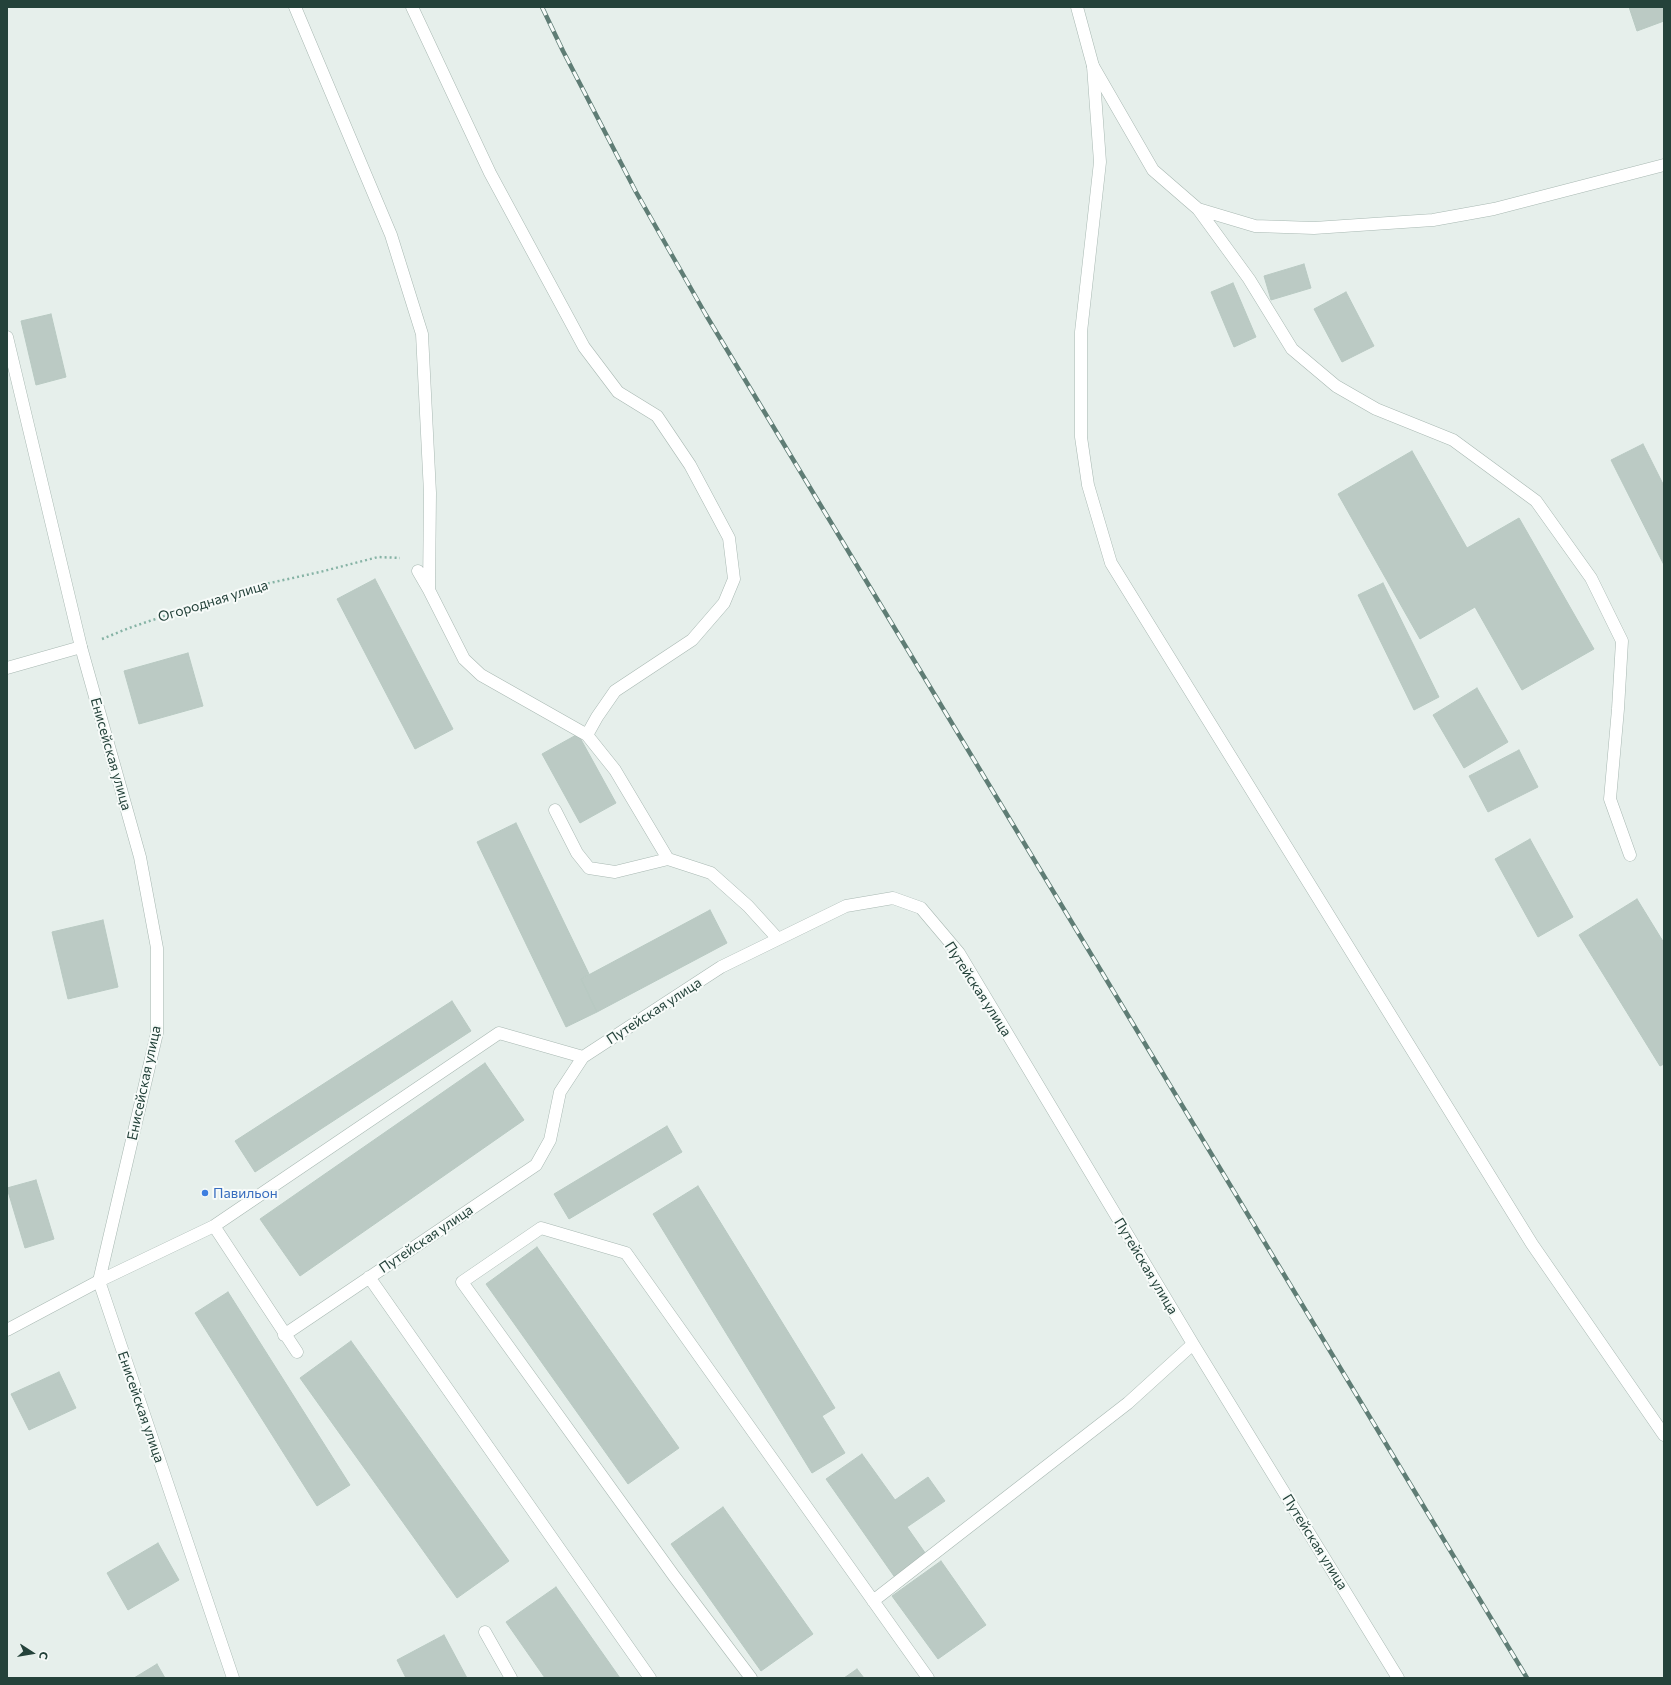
<!DOCTYPE html>
<meta charset="utf-8">
<style>
body{margin:0}
#map{position:relative;width:1671px;height:1685px;overflow:hidden;background:#e6efeb;font-family:Commissioner,sans-serif}
canvas{display:block}
.frame{position:absolute;inset:0;border:8px solid #24423a;pointer-events:none}
.north{position:absolute;left:12px;top:1633px;width:40px;height:40px;-webkit-text-stroke:3px #f7fbf9;paint-order:stroke;rotate:102deg;font-size:11px;font-weight:700;line-height:16px;text-align:center;color:#24423a}
.north::after{content:'';display:block;margin:auto;width:14px;height:18px;background:#24423a;clip-path:polygon(50% 0,100% 100%,50% 72%,0 100%)}
</style>
<div id="map">
<canvas width="1671" height="1685"></canvas>
<div class="frame"></div>
<div class="north">С</div>
</div>
<script>
const context = document.querySelector('canvas').getContext('2d');
context.lineJoin = 'round';
function fill(path, color) {
  context.fillStyle = color;
  context.fill(path, 'evenodd');
}
function toPath(rows) {
  const path = new Path2D();
  for (const r of rows) {
    path.moveTo(r[0], r[1]);
    for (let i = 2; i < r.length; i += 2) path.lineTo(r[i], r[i + 1]);
  }
  return path;
}
function trace(path, color, width, dash) {
  context.strokeStyle = color;
  context.lineWidth = width;
  context.lineCap = dash ? 'butt' : 'round';
  context.setLineDash(dash || []);
  context.stroke(path);
}
function write(font, color, halo, rows, align = 'center') {
  context.font = font + ' Commissioner,sans-serif';
  context.lineWidth = 4;
  context.setLineDash([]);
  context.textBaseline = 'middle';
  context.strokeStyle = halo;
  context.fillStyle = color;
  for (const [text, x, y, turn = 0] of rows) {
    context.save();
    context.translate(x, y);
    context.rotate((+turn || 0) * Math.PI / 180);
    context.textAlign = isNaN(turn) ? turn : align;
    if (halo) context.strokeText(text, 0, 0);
    context.fillText(text, 0, 0);
    context.restore();
  }
}
const building = toPath([
 [1629,7,1664,7,1664,21,1637,31,1629,7],
 [1304,264,1311,288,1271,300,1264,276,1304,264],
 [1233,283,1256,337,1234,347,1211,292,1233,283],
 [1346,292,1374,346,1342,362,1314,309,1346,292],
 [51,314,66,377,36,385,21,321,51,314],
 [1643,444,1664,486,1664,565,1611,460,1643,444],
 [1412,451,1467,548,1519,518,1594,649,1522,690,1475,607,1420,639,1338,494,1412,451],
 [375,579,453,729,415,749,337,599,375,579],
 [1383,583,1439,697,1414,710,1358,595,1383,583],
 [188,653,203,706,139,724,124,671,188,653],
 [1477,688,1508,742,1464,768,1433,715,1477,688],
 [578,734,616,803,580,823,542,754,578,734],
 [1519,750,1538,787,1488,812,1469,776,1519,750],
 [516,823,589,974,581,979,597,1012,566,1027,477,842,516,823],
 [1530,839,1573,917,1538,937,1495,859,1530,839],
 [1637,899,1664,943,1664,1064,1660,1066,1579,935,1637,899],
 [710,910,727,943,597,1012,581,979,710,910],
 [103,920,118,987,68,999,52,932,103,920],
 [452,1001,471,1031,255,1172,235,1141,452,1001],
 [485,1063,524,1120,300,1276,260,1219,485,1063],
 [667,1126,682,1152,569,1219,554,1194,667,1126],
 [36,1180,54,1239,25,1248,7,1188,36,1180],
 [698,1186,835,1408,822,1416,845,1453,812,1473,653,1214,698,1186],
 [537,1247,679,1448,628,1484,486,1284,537,1247],
 [228,1292,350,1485,317,1506,195,1313,228,1292],
 [351,1341,509,1561,457,1598,300,1378,351,1341],
 [59,1372,76,1408,29,1430,11,1394,59,1372],
 [862,1454,895,1500,928,1477,945,1501,907,1527,928,1557,896,1579,826,1479,862,1454],
 [723,1507,813,1634,761,1671,671,1544,723,1507],
 [158,1543,179,1580,128,1610,107,1573,158,1543],
 [941,1561,986,1625,938,1659,892,1596,941,1561],
 [556,1587,620,1678,545,1678,506,1622,556,1587],
 [444,1635,467,1678,406,1678,397,1660,444,1635],
 [157,1664,165,1678,134,1678,157,1664],
 [857,1669,864,1678,844,1678,857,1669]
]);
fill(building, '#bbcac4');
trace(building, '#b8c9c2', 1);
const service = toPath([
 [295,7,391,235,422,334,430,493,429,590,418,571],
 [412,7,490,173,584,347,618,392,657,416,690,465,729,538,734,579,724,603,692,640,615,691,597,717,587,735],
 [1093,66,1153,170,1198,209,1255,226,1314,228,1433,220,1494,209,1664,165],
 [1198,209,1249,279,1292,349,1336,386,1376,409,1453,440,1536,501,1591,578,1622,641,1618,709,1610,799,1630,855],
 [7,337,81,647,140,857,157,948,157,1033,99,1281,233,1678],
 [429,590,464,659,481,675,587,735,615,770,668,859],
 [555,810,577,853,589,868,615,872,668,859,711,873,748,906,778,939],
 [214,1226,297,1352],
 [369,1277,650,1678],
 [99,1281,214,1226,499,1033,583,1057],
 [284,1335,536,1165,550,1140,560,1092,583,1057,721,967,846,906,893,898,921,908,959,953,1193,1344,1398,1678],
 [873,1601,1128,1403,1193,1344],
 [485,1632,511,1678],
 [751,1678,674,1576,462,1282,541,1228,626,1253,928,1678]
]);
const minor = toPath([
 [1077,7,1093,66,1100,162,1081,332,1081,437,1088,485,1111,563,1532,1244,1664,1435],
 [7,668,81,647],
 [7,1330,99,1281]
]);
trace(service, '#a8b8b2', 13);
trace(minor, '#a8b8b2', 13);
trace(toPath([
 [102,639,129,628,247,588,320,572,378,557,400,558]
]), '#86b3a5', 2.5, [2, 3]);
trace(service, '#fff', 12);
trace(minor, '#fff', 12);
const rail = toPath([
 [542,7,563,51,636,192,706,315,1527,1678]
]);
trace(rail, '#5f7d75', 4.5);
trace(rail, '#f7fbf9', 3, [9]);
for (const [x, y, r, color] of [
 [205,1193,4,"#3f7fe0"]
]) {
  const dot = new Path2D();
  dot.arc(x, y, r, 0, 2 * Math.PI);
  context.fillStyle = color;
  context.fill(dot);
  trace(dot, '#f7fbf9', 1.5);
}
write('14px', '#24423a', '#f7fbf9', [
 ["Огородная улица",213,601,-17],
 ["Енисейская улица",111,754,74],
 ["Путейская улица",978,989,57],
 ["Путейская улица",654,1011,-33],
 ["Енисейская улица",144,1083,-78],
 ["Путейская улица",426,1239,-34],
 ["Путейская улица",1146,1266,59],
 ["Енисейская улица",141,1407,71],
 ["Путейская улица",1315,1542,58]
]);
write('14px', '#366cbe', '#f7fbf9', [
 ["Павильон",213,1193]
], 'left');
</script>
